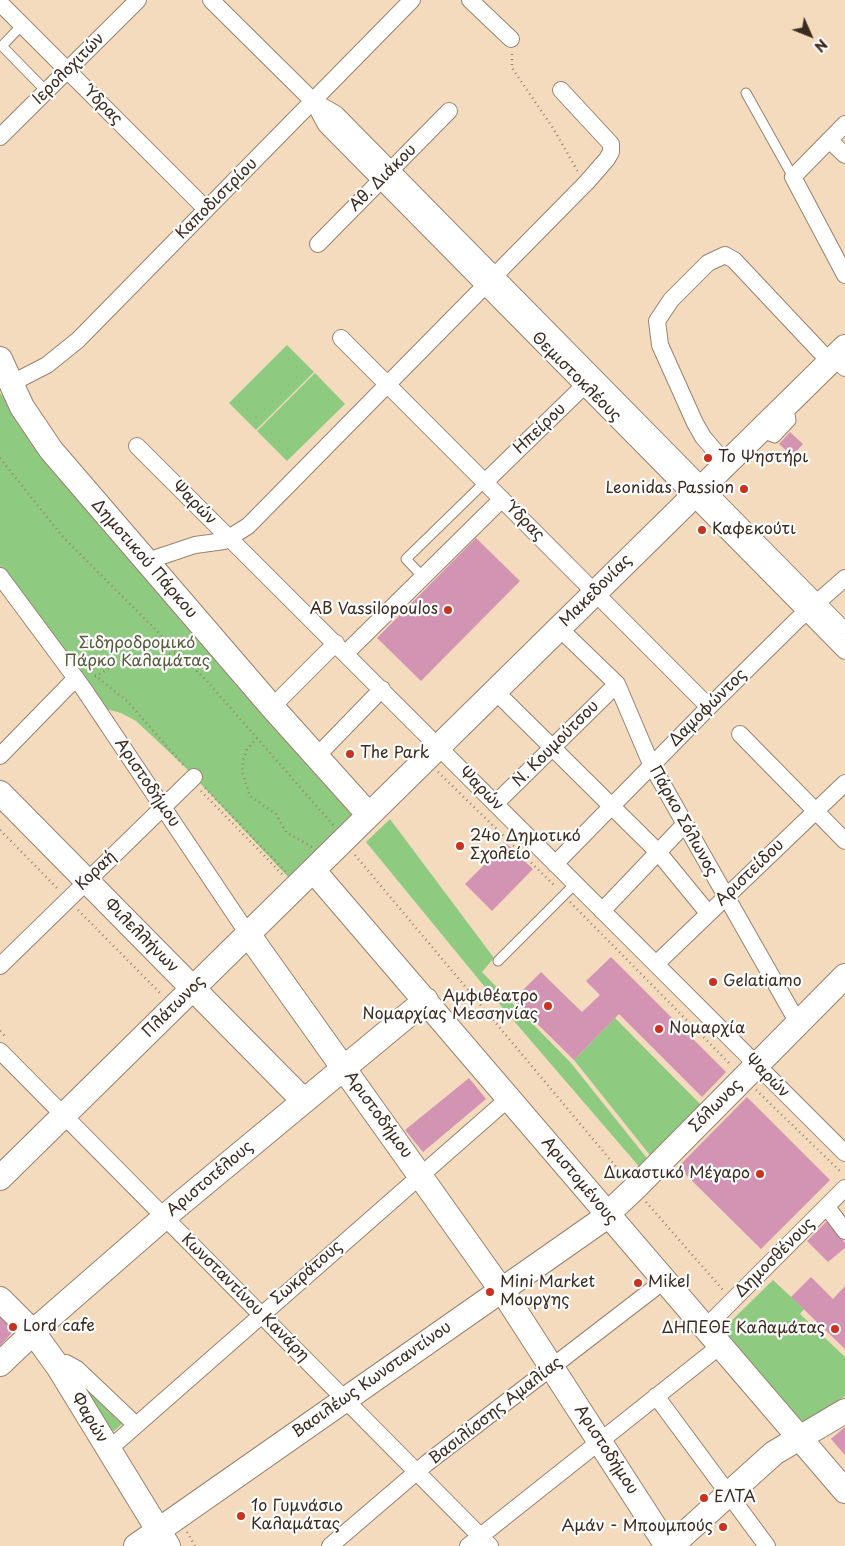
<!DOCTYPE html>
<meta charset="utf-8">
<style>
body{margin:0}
#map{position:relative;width:845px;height:1546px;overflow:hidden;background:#f5dbbe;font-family:"Playpen Sans",sans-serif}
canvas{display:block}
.north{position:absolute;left:785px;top:10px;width:50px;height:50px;-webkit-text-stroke:4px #fff;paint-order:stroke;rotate:134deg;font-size:14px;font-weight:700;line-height:20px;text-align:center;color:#3b2a1e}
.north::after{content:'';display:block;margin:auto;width:18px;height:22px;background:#3b2a1e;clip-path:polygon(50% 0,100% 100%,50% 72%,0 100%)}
</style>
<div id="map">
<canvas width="845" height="1546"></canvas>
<div class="north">N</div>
</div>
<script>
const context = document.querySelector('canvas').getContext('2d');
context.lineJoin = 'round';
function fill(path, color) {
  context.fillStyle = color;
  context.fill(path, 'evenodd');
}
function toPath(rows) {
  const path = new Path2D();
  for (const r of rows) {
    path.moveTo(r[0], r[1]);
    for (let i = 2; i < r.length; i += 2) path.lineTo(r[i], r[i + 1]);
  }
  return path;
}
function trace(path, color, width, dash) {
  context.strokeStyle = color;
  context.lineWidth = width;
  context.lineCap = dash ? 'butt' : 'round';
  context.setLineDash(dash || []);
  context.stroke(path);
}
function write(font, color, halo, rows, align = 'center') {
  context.font = font + ' "Playpen Sans",sans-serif';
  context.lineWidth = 4.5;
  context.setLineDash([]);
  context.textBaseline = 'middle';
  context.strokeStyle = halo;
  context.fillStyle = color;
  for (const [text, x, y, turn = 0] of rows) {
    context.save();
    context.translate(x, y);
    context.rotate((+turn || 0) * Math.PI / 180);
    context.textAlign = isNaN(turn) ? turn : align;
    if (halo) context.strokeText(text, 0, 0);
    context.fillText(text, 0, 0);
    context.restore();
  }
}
fill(toPath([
 [287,345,314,372,256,430,229,403],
 [315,373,345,404,287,461,257,431],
 [0,393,355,814,290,879,182,764,136,721,121,713,98,707,0,566],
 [390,819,494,958,482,972,571,1063,650,1162,642,1170,489,992,366,842],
 [615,1018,704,1108,653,1159,574,1060],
 [773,1280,804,1309,800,1314,845,1357,845,1396,801,1424,722,1330],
 [87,1386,122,1424,114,1431,109,1428,85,1387]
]), '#8ecb80');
fill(toPath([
 [790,432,803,444,792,456,779,444],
 [476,538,520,581,421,681,377,638],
 [506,843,533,869,492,911,465,884],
 [611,957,726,1072,702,1097,619,1014,574,1060,513,1000,541,972,582,1012,600,995,586,981],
 [469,1078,486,1099,423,1152,405,1130],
 [747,1097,830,1180,761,1249,678,1167],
 [826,1222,830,1222,845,1243,845,1248,828,1262,807,1241],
 [811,1277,833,1299,845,1286,845,1349,791,1297],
 [0,1307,16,1328,0,1346],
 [845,1427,845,1455,831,1439]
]), '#d394b3');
const lane = toPath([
 [22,25,2,46,47,92],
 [746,93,793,177],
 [761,433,775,438,791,421,789,407],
 [423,577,406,559,485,482],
 [498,961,575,884]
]);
const street = toPath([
 [211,0,313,101,336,114,845,631],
 [470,0,511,39],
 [0,3,206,209],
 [313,101,326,125,845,651],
 [845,124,793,177,845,275],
 [0,137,138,0],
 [829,140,845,155],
 [318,244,449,111],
 [341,338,709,707],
 [834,357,845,368],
 [10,384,47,365,78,340,412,0],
 [137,446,845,1153],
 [726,464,703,437,695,423,660,345,657,321,671,300,708,263,725,255,734,260,830,362],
 [485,482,591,379],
 [147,561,195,545,224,541,248,526,587,182,607,159,611,152,611,144,561,90],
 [0,576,83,688,248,934],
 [559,628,617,684,651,764,798,1023],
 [346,653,502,499],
 [495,691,658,852,708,913],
 [272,707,336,643],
 [740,734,845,841],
 [0,756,76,678],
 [316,757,382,689],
 [495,804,617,684],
 [555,864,709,707,797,620,845,578],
 [602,911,684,825],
 [656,964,845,783],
 [0,966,194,777],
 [0,1051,490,1546],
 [827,1207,845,1231],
 [705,1328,845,1188],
 [56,1363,66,1363,77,1369,136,1425],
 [656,1396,767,1546],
 [108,1450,509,1098],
 [330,1546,427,1463,665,1280],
 [468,1546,720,1346]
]);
const secondary = toPath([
 [0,359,22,407,51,450,272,707,369,815],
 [0,793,303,1100],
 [313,870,845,1491],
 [248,934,507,1298,667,1546],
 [0,1178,845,347],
 [0,1299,33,1332,59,1368,168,1546],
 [0,1364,43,1323,175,1208,426,1000],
 [136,1546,599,1222,635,1188,845,976],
 [671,1546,774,1453,845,1411]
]);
trace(lane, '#98826e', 11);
trace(street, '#98826e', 18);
trace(secondary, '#98826e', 26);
trace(toPath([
 [512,54,512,68,553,128,578,172],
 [0,458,62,536,206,680,334,826],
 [91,672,128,702,185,767],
 [95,677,122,660,161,658,194,644],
 [257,738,247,749,243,760,242,772,250,796,276,814,286,832,312,847],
 [438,772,556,887],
 [205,788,286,872],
 [201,791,283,875],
 [0,830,59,890],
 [355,855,623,1175],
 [570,902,731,1065],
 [78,910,162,995],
 [0,1031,6,1037],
 [756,1090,842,1173],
 [646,1202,723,1290],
 [187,1532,195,1546]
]), '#98826e', 2.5, [1, 4]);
trace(lane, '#fff', 9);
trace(street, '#fff', 16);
trace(secondary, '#fff', 24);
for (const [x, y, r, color] of [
 [708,458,5,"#c8321e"],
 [744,489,5,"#c8321e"],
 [702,530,5,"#c8321e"],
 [448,610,5,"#c8321e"],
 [350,754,5,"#c8321e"],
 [460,846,5,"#c8321e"],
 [713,982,5,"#c8321e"],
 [548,1006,5,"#c8321e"],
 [659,1029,5,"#c8321e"],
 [760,1174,5,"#c8321e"],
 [638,1283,5,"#c8321e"],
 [490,1292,5,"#c8321e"],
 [13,1327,5,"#c8321e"],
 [835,1329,5,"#c8321e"],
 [704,1498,5,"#c8321e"],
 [241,1516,5,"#c8321e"],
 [723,1527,5,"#c8321e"]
]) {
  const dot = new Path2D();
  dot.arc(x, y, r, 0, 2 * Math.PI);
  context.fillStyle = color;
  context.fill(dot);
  trace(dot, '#fff', 2);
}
write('16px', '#3b2a1e', '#fff', [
 ["Ιερολοχιτών",69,69,-45],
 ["Ύδρας",103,106,45],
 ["Αθ. Διάκου",383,178,-45],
 ["Καποδιστρίου",217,199,-45],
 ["Θεμιστοκλέους",576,377,45],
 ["Ηπείρου",540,429,-44],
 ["Ψαρών",194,503,45],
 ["Ύδρας",525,522,45],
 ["Δημοτικού Πάρκου",144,559,49],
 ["Μακεδονίας",596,591,-45],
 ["Δαμοφώντος",708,708,-45],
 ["Ν. Κουμούτσου",556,744,-45],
 ["Αριστοδήμου",147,783,56],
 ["Ψαρών",481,789,45],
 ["Πάρκο Σόλωνος",683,821,61],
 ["Κοραή",96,871,-44],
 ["Αριστείδου",750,873,-44],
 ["Φιλελλήνων",141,936,45],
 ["Πλάτωνος",174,1007,-45],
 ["Ψαρών",767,1076,45],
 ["Σόλωνος",716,1106,-45],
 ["Αριστοδήμου",378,1115,54],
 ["Αριστοτέλους",210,1179,-40],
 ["Αριστομένους",579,1181,50],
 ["Δημοσθένους",775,1258,-45],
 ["Σωκράτους",307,1273,-41],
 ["Κωνσταντίνου Κανάρη",245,1298,45],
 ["Βασιλέως Κωνσταντίνου",372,1380,-35],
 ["Βασιλίσσης Αμαλίας",496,1411,-38],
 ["Φαρών",89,1418,59],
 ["Αριστοδήμου",606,1450,57]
]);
write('16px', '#3b2a1e', '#fff', [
 ["Το Ψηστήρι",718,458],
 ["Leonidas Passion",734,489,"right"],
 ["Καφεκούτι",712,530],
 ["AB Vassilopoulos",438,610,"right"],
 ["The Park",360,754],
 ["24ο Δημοτικό",470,837],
 ["Σχολείο",470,855],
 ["Gelatiamo",723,982],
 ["Αμφιθέατρο",538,997,"right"],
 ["Νομαρχίας Μεσσηνίας",538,1015,"right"],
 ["Νομαρχία",669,1029],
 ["Δικαστικό Μέγαρο",750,1174,"right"],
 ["Mini Market",500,1283],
 ["Μουργης",500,1301],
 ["Mikel",648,1283],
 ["Lord cafe",23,1327],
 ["ΔΗΠΕΘΕ Καλαμάτας",825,1329,"right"],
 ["ΕΛΤΑ",714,1498],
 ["1ο Γυμνάσιο",251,1507],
 ["Καλαμάτας",251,1525],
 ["Αμάν - Μπουμπούς",713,1527,"right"]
], 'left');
write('16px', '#545a3b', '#fff', [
 ["Σιδηροδρομικό",137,644],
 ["Πάρκο Καλαμάτας",137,662]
]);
</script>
